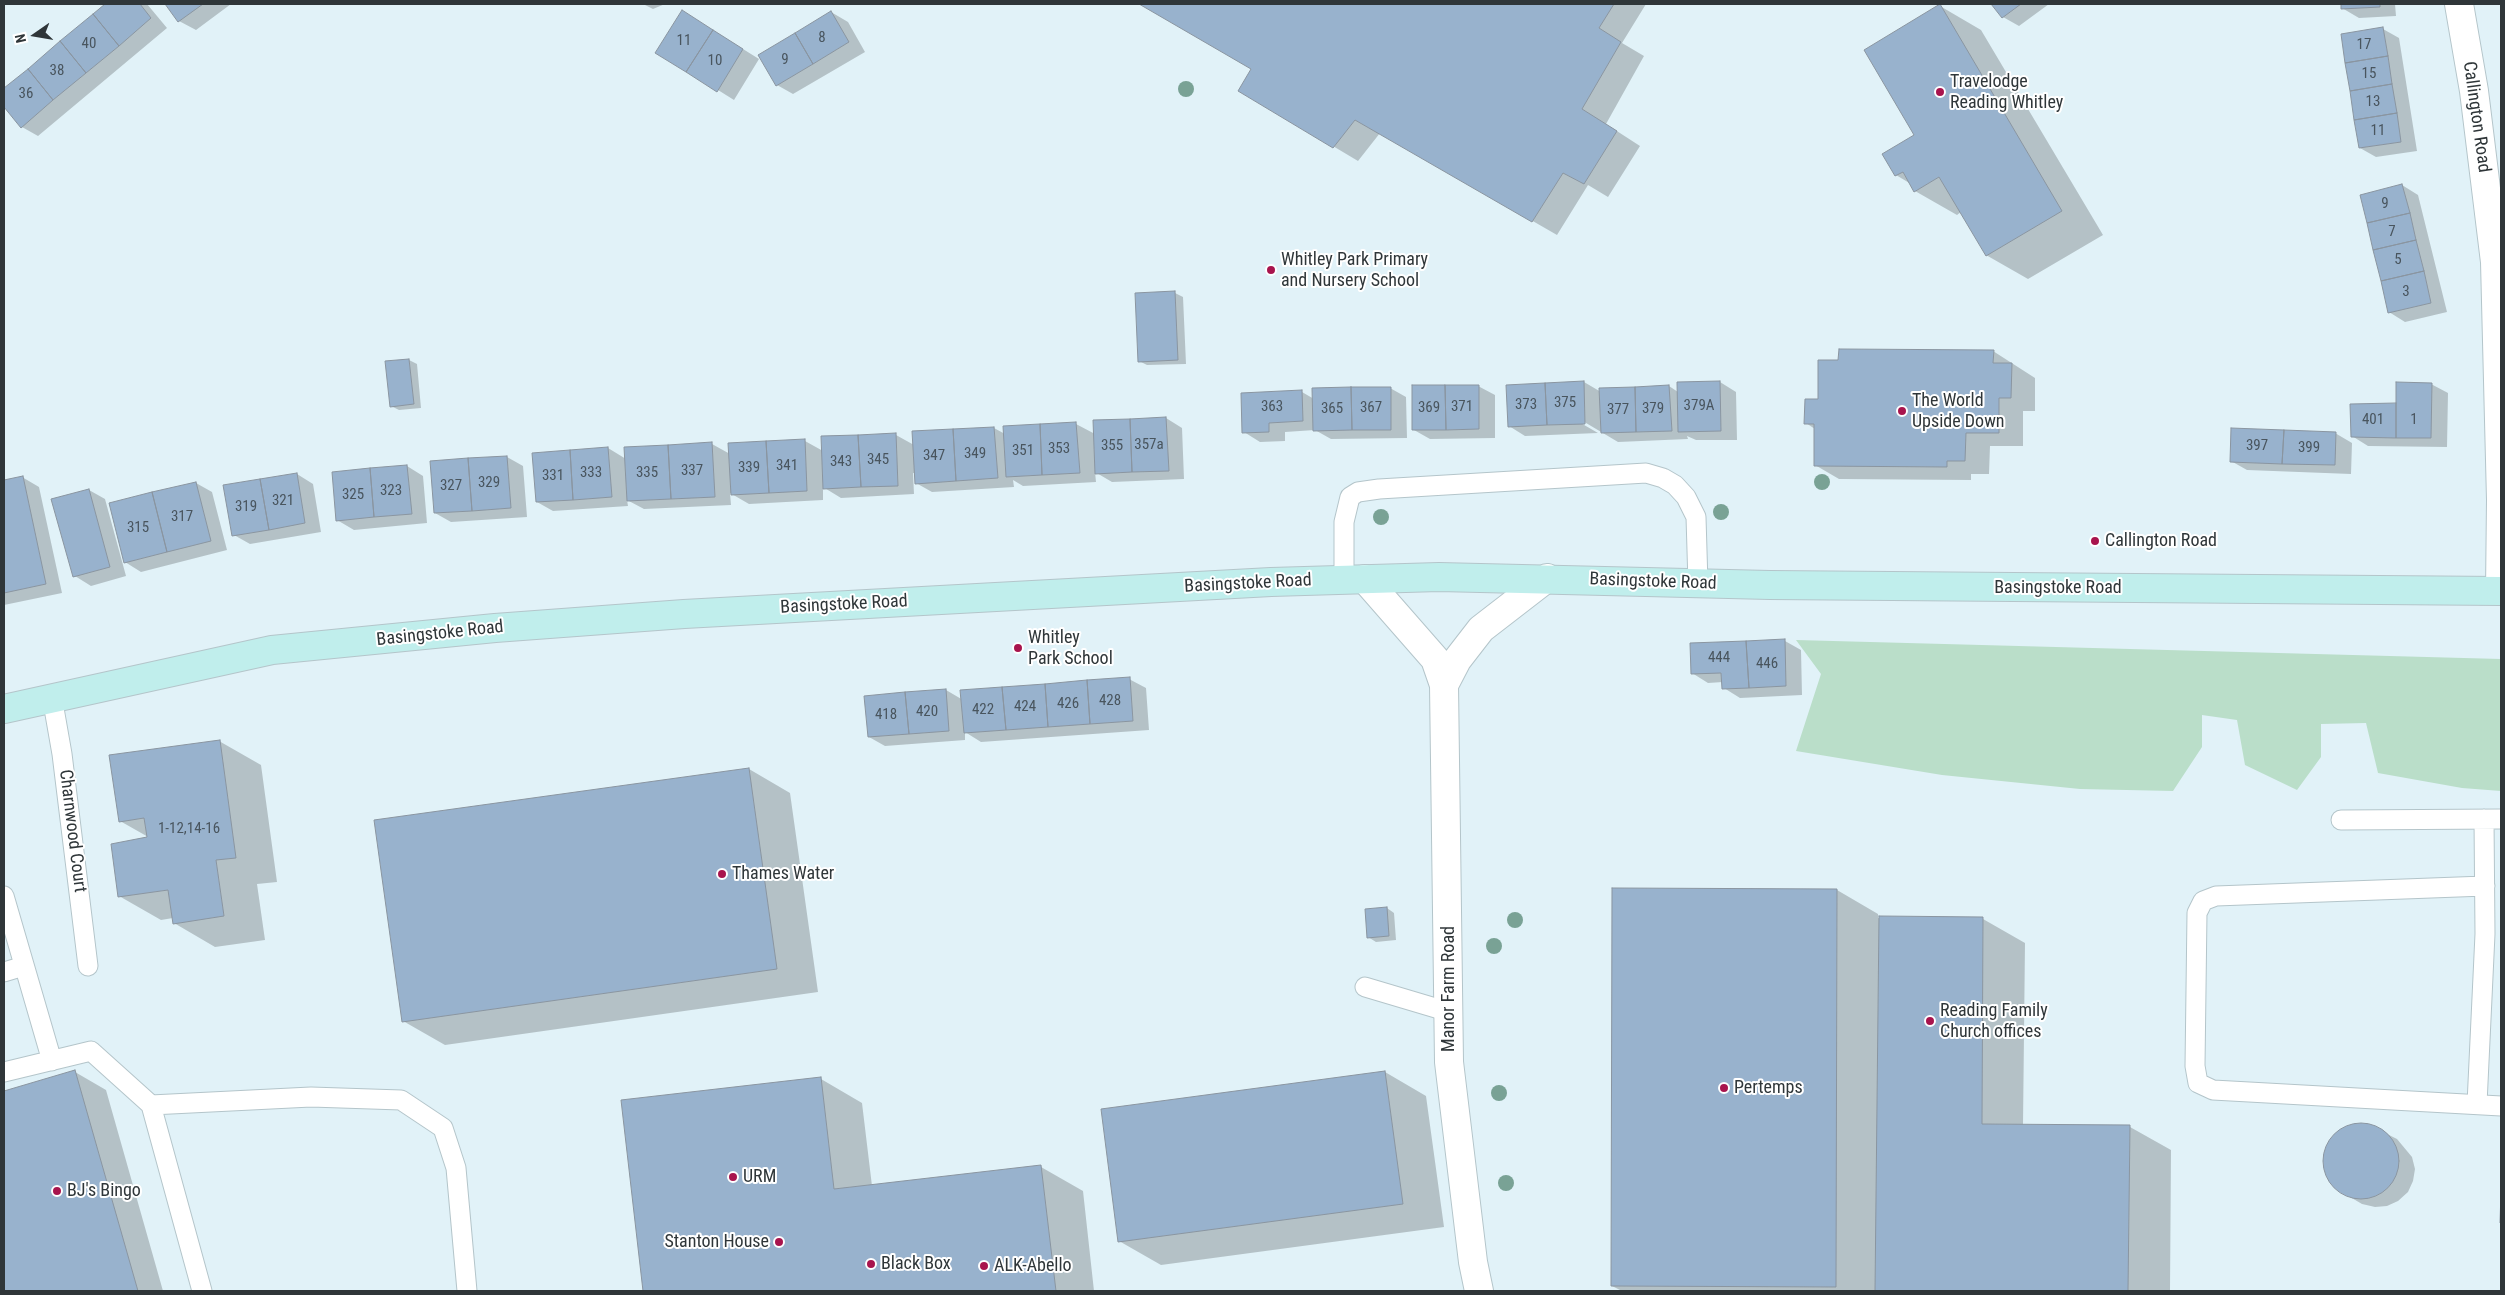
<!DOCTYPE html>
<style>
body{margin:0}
#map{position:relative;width:2505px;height:1295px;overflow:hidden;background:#e1f2f8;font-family:"Roboto Condensed",sans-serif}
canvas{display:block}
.frame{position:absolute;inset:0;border:5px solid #2f3639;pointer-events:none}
.north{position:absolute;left:10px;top:10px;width:50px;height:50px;-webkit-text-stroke:4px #fff;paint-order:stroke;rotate:257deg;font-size:14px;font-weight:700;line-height:20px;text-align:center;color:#2f3639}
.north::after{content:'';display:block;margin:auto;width:18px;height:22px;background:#2f3639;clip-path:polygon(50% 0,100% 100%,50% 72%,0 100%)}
</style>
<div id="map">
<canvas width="2505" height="1295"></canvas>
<div class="frame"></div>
<div class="north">N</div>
</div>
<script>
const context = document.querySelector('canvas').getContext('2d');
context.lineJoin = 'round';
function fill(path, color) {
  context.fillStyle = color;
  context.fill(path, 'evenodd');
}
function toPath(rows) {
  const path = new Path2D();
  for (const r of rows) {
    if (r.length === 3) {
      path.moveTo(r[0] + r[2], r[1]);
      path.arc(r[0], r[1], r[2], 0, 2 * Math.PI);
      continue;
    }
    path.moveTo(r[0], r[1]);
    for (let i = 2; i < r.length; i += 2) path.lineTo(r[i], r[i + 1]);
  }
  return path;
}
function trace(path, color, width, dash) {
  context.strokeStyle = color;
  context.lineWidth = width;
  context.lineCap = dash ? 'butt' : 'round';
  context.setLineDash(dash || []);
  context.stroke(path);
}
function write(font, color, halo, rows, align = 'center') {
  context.font = font + ' "Roboto Condensed",sans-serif';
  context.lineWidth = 4;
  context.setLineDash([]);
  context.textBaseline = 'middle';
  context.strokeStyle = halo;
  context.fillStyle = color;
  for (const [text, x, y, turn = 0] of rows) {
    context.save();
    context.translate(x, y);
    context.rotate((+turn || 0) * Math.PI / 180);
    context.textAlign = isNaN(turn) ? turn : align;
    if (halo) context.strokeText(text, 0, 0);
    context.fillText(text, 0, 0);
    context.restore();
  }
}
fill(toPath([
 [1796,640,2501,659,2501,791,2462,788,2378,773,2366,723,2321,724,2321,757,2297,790,2245,765,2237,720,2202,715,2202,747,2173,791,2080,789,1942,775,1796,751,1821,674]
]), '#badec9');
fill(toPath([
 [107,4,147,4,167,28,38,136,22,127,4,105,4,90],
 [166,4,231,4,196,30,179,21],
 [643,4,665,4,653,9],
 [1141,4,1646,4,1622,43,1644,56,1606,124,1640,146,1608,197,1588,185,1557,235,1380,133,1358,161,1239,90,1253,68],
 [1993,4,2049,4,2019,26,2003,17],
 [2342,4,2395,4,2396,16,2359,18,2342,8],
 [1940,6,1981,30,2103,235,2028,279,1986,255,1961,212,1957,215,1915,191,1911,184,1896,175,1916,135],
 [831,12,848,22,865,52,793,94,777,85],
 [698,21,759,59,734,100,718,90],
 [2383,29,2399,38,2417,151,2376,157,2360,148],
 [2402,185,2418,195,2447,312,2405,322,2389,312],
 [1175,293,1183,297,1186,364,1147,365,1139,361],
 [1993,351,2035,378,2035,411,2023,411,2023,446,1990,446,1989,474,1971,474,1971,480,1839,479,1815,465,1815,429,1806,423,1820,400],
 [409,360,417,364,421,408,399,410,391,406,387,362],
 [1584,382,1601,392,1669,386,1678,392,1720,382,1736,392,1737,440,1696,440,1687,436,1688,439,1618,442,1581,420,1579,422,1598,433,1525,436,1509,426],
 [2431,384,2448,393,2447,447,2368,446,2352,436],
 [1478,386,1495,395,1495,438,1430,439,1414,430],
 [1390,388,1406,397,1407,438,1331,439,1315,430,1285,432,1285,441,1260,442,1244,432,1302,392,1314,399],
 [1166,418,1182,428,1184,479,1112,482,1095,472,1096,482,1023,486,1013,480,1014,487,932,492,916,483,916,473,913,473,914,494,841,498,823,487,823,500,749,504,730,493,731,505,644,509,627,500,628,506,553,511,537,502,608,448,626,459,712,444,730,454,805,441,823,451,896,435,914,445,994,428,1005,434,1076,424,1095,434,1094,421],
 [2335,433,2352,443,2351,474,2247,470,2231,461],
 [507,457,523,466,527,517,451,522,435,513],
 [407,466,423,476,427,523,354,530,337,520],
 [297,474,313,484,321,532,250,544,234,535],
 [22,477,39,487,62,593,4,605,4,481],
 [196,483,212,492,227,550,141,572,125,562],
 [89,490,105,499,126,576,91,586,75,576],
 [1785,641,1801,650,1802,695,1740,698,1724,688,1723,682,1708,683,1692,673],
 [1129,679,1146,688,1149,730,981,742,965,732,965,740,885,746,869,737,946,690,963,700],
 [219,741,261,765,277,882,257,884,265,940,215,947,174,923,173,918,161,920,119,896,150,838,120,821],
 [749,769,790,793,818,992,445,1045,403,1021],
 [1837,890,1878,914,1878,918,1983,919,2025,943,2023,1125,2130,1127,2171,1150,2170,1291,1622,1291,1612,1286],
 [1387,908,1394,913,1396,940,1376,942,1368,937],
 [75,1072,106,1090,163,1291,4,1291,4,1092],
 [1385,1072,1426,1096,1444,1227,1161,1265,1119,1241],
 [821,1079,862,1103,872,1186,1041,1167,1083,1191,1094,1291,644,1291,623,1101],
 [2369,1125,2397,1139,2412,1157,2415,1169,2413,1181,2408,1192,2398,1201,2387,1206,2375,1207,2362,1204,2345,1194,2335,1186,2328,1176,2325,1165,2325,1153,2337,1133,2346,1127]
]), '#0003');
const building = toPath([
 [105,4,140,4,151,18,119,46,93,14,105,4],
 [165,4,203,4,178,22,165,4],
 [1139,4,1614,4,1599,28,1621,42,1582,109,1617,131,1584,184,1563,173,1532,222,1355,120,1333,148,1238,91,1251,69,1139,4],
 [1940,4,2062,211,1986,256,1939,177,1914,192,1903,172,1895,176,1882,154,1914,135,1864,50,1940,4],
 [1991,4,2021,4,2002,18,1991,4],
 [2341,4,2380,4,2380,7,2341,9,2341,4],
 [682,10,713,30,686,72,655,53,682,10],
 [831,11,849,42,813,64,795,33,831,11],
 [93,14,119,46,86,73,60,41,93,14],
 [2383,27,2388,56,2345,63,2341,34,2383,27],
 [713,30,743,49,717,92,686,72,713,30],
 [795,33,813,64,776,86,758,55,795,33],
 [60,41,86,73,53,100,28,69,60,41],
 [2388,56,2392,84,2350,91,2345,63,2388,56],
 [28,69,53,100,21,128,4,107,4,88,28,69],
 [2392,84,2397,113,2354,120,2350,91,2392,84],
 [2397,113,2401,142,2359,148,2354,120,2397,113],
 [2402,184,2410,213,2367,223,2360,195,2402,184],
 [2410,213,2416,240,2373,250,2367,223,2410,213],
 [2416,240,2424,271,2381,281,2373,250,2416,240],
 [2424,271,2431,303,2388,313,2381,281,2424,271],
 [1175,291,1178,360,1138,362,1135,293,1175,291],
 [1839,349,1994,350,1993,363,2012,363,2011,398,1999,398,1999,433,1966,433,1965,461,1947,461,1947,467,1814,466,1814,424,1804,424,1805,399,1818,399,1818,360,1838,360,1839,349],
 [409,359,414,404,390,407,385,361,409,359],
 [1584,381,1585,424,1547,425,1545,383,1584,381],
 [1720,381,1721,431,1678,432,1677,382,1720,381],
 [2396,382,2432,383,2431,438,2396,438,2396,382],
 [1545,383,1547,425,1508,427,1506,385,1545,383],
 [1412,385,1445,385,1446,430,1412,430,1412,385],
 [1445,385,1479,385,1479,429,1446,430,1445,385],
 [1669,385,1672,431,1636,432,1635,387,1669,385],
 [1351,387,1391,387,1391,430,1352,430,1351,387],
 [1351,387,1352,430,1313,431,1312,388,1351,387],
 [1635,387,1636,432,1601,433,1599,388,1635,387],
 [1302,390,1303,421,1269,423,1269,432,1242,433,1241,393,1302,390],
 [2396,403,2396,438,2351,437,2350,404,2396,403],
 [1166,417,1169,471,1132,472,1130,419,1166,417],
 [1130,419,1132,472,1095,474,1093,420,1130,419],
 [1076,422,1080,473,1042,475,1040,424,1076,422],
 [1040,424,1042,475,1006,477,1003,426,1040,424],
 [994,427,998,478,956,481,953,429,994,427],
 [2231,428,2284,430,2282,464,2230,462,2231,428],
 [953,429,956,481,915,484,912,431,953,429],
 [2284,430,2336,432,2335,465,2282,464,2284,430],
 [896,433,898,486,861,487,858,435,896,433],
 [858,435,861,487,823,489,821,436,858,435],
 [805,439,807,491,769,493,766,441,805,439],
 [766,441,769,493,731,495,728,443,766,441],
 [712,442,715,497,671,499,668,445,712,442],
 [668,445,671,499,627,501,624,447,668,445],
 [608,447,612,497,573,500,570,450,608,447],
 [570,450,573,500,536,502,532,453,570,450],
 [507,456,511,508,472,511,468,458,507,456],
 [468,458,472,511,434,513,430,461,468,458],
 [407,465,412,514,374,517,370,468,407,465],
 [370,468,374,517,336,521,332,472,370,468],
 [297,473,305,523,269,530,260,479,297,473],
 [23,476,46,584,4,593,4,480,23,476],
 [260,479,269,530,232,536,223,485,260,479],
 [196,482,211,541,167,552,152,492,196,482],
 [89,489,110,567,73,577,51,499,89,489],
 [152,492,167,552,124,563,109,503,152,492],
 [1785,639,1786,686,1749,688,1746,641,1785,639],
 [1746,641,1749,688,1722,689,1721,673,1691,674,1690,643,1746,641],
 [1130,677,1133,721,1090,724,1087,680,1130,677],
 [1087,680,1090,724,1048,727,1045,684,1087,680],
 [1045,684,1048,727,1006,730,1002,687,1045,684],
 [1002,687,1006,730,964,733,960,690,1002,687],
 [946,689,949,731,909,734,905,692,946,689],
 [905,692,909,734,868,737,864,696,905,692],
 [220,740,236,858,216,860,224,916,173,924,168,890,118,897,111,844,147,837,144,818,119,822,109,755,220,740],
 [749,768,777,969,402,1022,374,820,749,768],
 [1612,888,1837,889,1836,1287,1611,1286,1612,888],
 [1387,907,1389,936,1367,938,1365,909,1387,907],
 [1879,916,1983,917,1982,1124,2130,1125,2128,1291,1875,1291,1879,916],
 [75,1070,138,1291,4,1291,4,1091,75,1070],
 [1385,1071,1403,1204,1118,1242,1101,1109,1385,1071],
 [821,1077,834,1189,1041,1165,1056,1291,643,1291,621,1100,821,1077],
 [2361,1161,38],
 [2501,1191,2501,1223,2500,1223,2501,1191]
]);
fill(building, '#98b2cd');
trace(building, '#8a95a0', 1);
const service = toPath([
 [1344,580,1344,522,1350,497,1358,492,1379,489,1646,473,1663,478,1675,485,1686,497,1696,517,1698,584],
 [52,697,62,754,88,966],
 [2341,820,2501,819],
 [2485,886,2216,896,2203,901,2197,913,2195,1066,2198,1083,2213,1090,2501,1106],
 [4,896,52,1061],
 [4,972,24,966],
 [1365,987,1449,1012],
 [4,1072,91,1051,151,1105,311,1097,401,1100,443,1128,456,1168,467,1291],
 [2477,1104,2485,934,2484,819],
 [151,1105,202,1291]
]);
const minor = toPath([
 [2459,4,2474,91,2495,262,2501,500,2500,591],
 [1365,579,1435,659,1444,685,1449,1062,1473,1262,1479,1291],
 [1444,685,1457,660,1481,629,1547,578]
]);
const secondary = toPath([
 [4,709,272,650,495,628,684,614,1271,582,1439,577,1770,585,2501,591]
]);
trace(service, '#b4c5ca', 21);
trace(minor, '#b4c5ca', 30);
trace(secondary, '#b4c5ca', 30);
trace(service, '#fff', 19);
trace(minor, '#fff', 28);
trace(secondary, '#c0eeec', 28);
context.fillStyle = '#79a295';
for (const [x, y] of [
 [1186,89],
 [1822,482],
 [1721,512],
 [1381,517],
 [1515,920],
 [1494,946],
 [1499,1093],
 [1506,1183]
]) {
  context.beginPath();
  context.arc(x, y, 8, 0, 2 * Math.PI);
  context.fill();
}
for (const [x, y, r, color] of [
 [1940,92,5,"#a8144d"],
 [1271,270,5,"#a8144d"],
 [1902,411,5,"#a8144d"],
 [2095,541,5,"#a8144d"],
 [1018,648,5,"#a8144d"],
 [722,874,5,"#a8144d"],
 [1930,1021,5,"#a8144d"],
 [1724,1088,5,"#a8144d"],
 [733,1177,5,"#a8144d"],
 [57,1191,5,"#a8144d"],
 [779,1242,5,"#a8144d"],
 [871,1264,5,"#a8144d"],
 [984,1266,5,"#a8144d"]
]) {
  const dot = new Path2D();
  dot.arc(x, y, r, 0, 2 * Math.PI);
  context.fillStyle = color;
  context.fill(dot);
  trace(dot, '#fff', 2);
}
write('15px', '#49555e', null, [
 ["8",822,38],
 ["11",684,41],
 ["40",89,44],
 ["17",2364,45],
 ["9",785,60],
 ["10",715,61],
 ["38",57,71],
 ["15",2369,74],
 ["36",26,94],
 ["13",2373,102],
 ["11",2378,131],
 ["9",2385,204],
 ["7",2392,232],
 ["5",2398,260],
 ["3",2406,292],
 ["375",1565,403],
 ["373",1526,405],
 ["379A",1699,406],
 ["363",1272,407],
 ["371",1462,407],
 ["367",1371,408],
 ["369",1429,408],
 ["365",1332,409],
 ["379",1653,409],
 ["377",1618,410],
 ["401",2373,420],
 ["1",2414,420],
 ["357a",1149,445],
 ["355",1112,446],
 ["397",2257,446],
 ["399",2309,448],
 ["353",1059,449],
 ["351",1023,451],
 ["349",975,454],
 ["347",934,456],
 ["345",878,460],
 ["343",841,462],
 ["341",787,466],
 ["339",749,468],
 ["337",692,471],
 ["333",591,473],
 ["335",647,473],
 ["331",553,476],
 ["329",489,483],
 ["327",451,486],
 ["323",391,491],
 ["325",353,495],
 ["321",283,501],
 ["319",246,507],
 ["317",182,517],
 ["315",138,528],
 ["444",1719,658],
 ["446",1767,664],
 ["428",1110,701],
 ["426",1068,704],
 ["424",1025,707],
 ["422",983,710],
 ["420",927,712],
 ["418",886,715],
 ["1-12,14-16",189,829]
]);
write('18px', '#2f3639', '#fff', [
 ["Travelodge",1950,82],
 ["Reading Whitley",1950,103],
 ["Whitley Park Primary",1281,260],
 ["and Nursery School",1281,281],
 ["The World",1912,401],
 ["Upside Down",1912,422],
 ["Callington Road",2105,541],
 ["Whitley",1028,638],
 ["Park School",1028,659],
 ["Thames Water",732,874],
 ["Reading Family",1940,1011],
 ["Church offices",1940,1032],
 ["Pertemps",1734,1088],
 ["URM",743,1177],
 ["BJ's Bingo",67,1191],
 ["Stanton House",769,1242,"right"],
 ["Black Box",881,1264],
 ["ALK-Abello",994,1266]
], 'left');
write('18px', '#2f3639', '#fff', [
 ["Callington Road",2476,117,82],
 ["Basingstoke Road",1653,582,2],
 ["Basingstoke Road",1248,584,-3],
 ["Basingstoke Road",2058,588],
 ["Basingstoke Road",844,605,-3],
 ["Basingstoke Road",440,634,-6],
 ["Charnwood Court",72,831,83],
 ["Manor Farm Road",1449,989,-90]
]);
</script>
